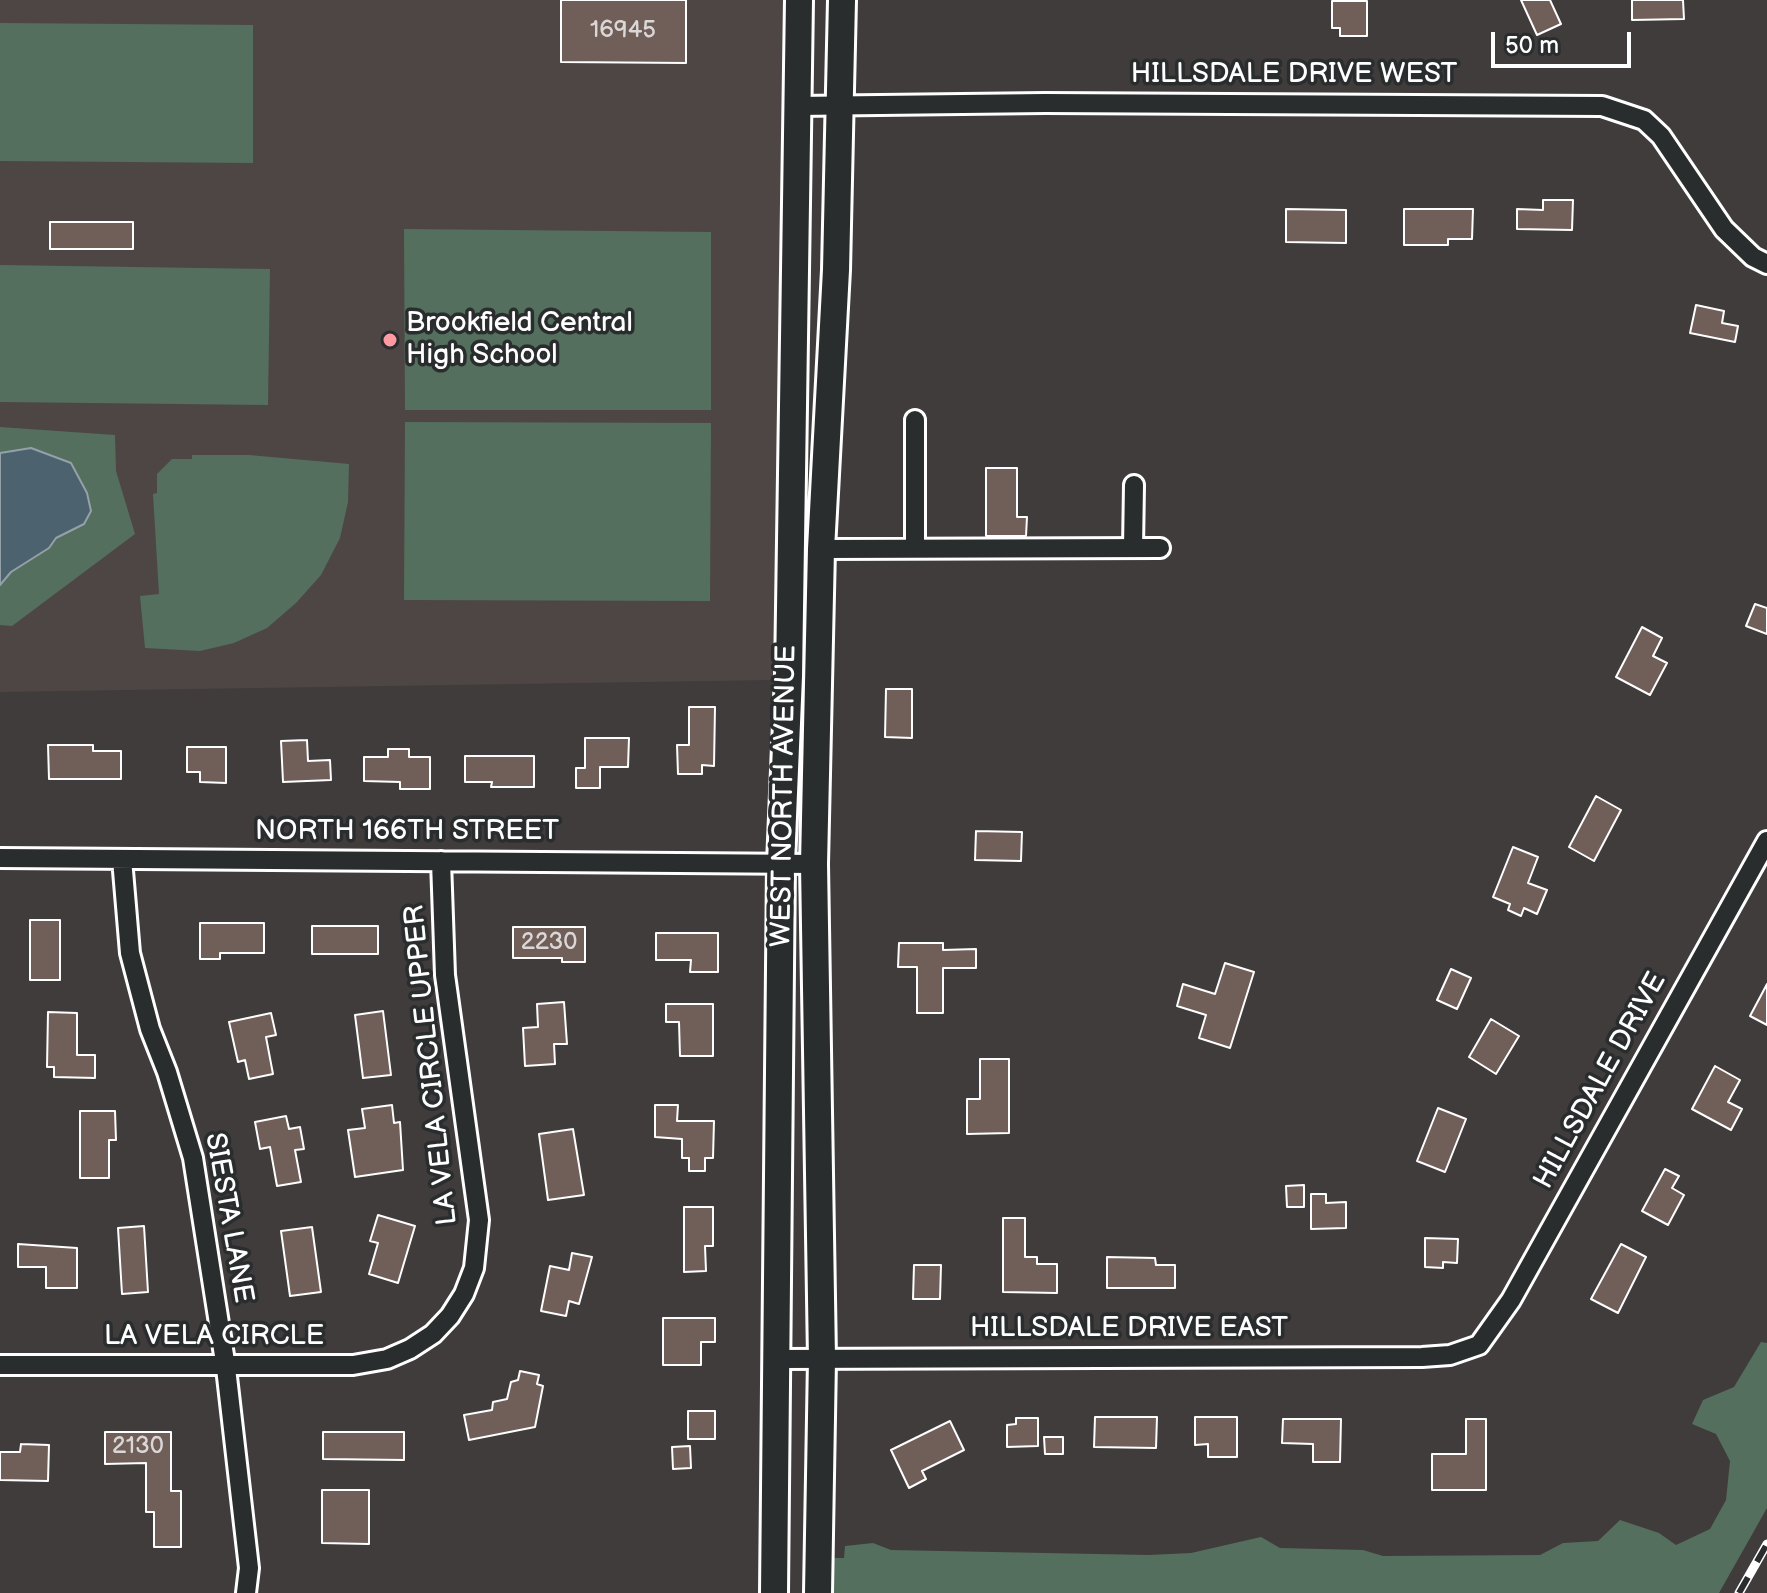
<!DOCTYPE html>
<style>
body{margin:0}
#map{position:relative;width:1767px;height:1593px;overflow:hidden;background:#3f3c3b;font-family:"Balsamiq Sans",sans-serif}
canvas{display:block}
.scale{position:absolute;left:1491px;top:32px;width:140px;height:36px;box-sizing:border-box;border:4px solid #fff;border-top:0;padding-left:10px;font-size:24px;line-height:28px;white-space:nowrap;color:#fff;-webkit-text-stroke:6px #2a2d2e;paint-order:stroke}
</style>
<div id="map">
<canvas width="1767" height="1593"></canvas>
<div class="scale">50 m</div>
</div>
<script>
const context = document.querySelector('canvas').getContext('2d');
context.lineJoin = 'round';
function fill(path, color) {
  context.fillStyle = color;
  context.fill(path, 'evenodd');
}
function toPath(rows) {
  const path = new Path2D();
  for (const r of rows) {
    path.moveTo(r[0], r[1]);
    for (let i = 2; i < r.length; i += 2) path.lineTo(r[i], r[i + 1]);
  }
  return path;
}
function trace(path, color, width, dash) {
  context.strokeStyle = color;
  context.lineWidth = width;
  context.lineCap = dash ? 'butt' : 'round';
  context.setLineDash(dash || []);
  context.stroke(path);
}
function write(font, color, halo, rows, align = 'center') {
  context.font = font + ' "Balsamiq Sans",sans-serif';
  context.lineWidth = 7;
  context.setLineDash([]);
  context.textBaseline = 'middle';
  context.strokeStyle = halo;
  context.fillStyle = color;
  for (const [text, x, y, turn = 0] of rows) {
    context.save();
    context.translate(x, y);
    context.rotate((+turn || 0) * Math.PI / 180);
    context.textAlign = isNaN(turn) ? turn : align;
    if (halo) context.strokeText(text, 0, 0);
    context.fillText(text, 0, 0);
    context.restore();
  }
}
fill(toPath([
 [0,0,784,0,774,680,0,692]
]), '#4e4644');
fill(toPath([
 [0,23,253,25,253,163,0,161],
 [404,229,711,232,711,410,405,410],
 [0,265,270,269,268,405,0,402],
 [405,422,711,423,710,601,404,600],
 [0,427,115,435,116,471,135,534,12,626,0,625],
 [192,455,249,455,349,464,348,502,340,538,321,575,296,603,267,628,234,643,200,651,145,648,140,596,159,594,153,494,157,493,157,474,172,459,192,459],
 [1761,1342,1767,1343,1767,1508,1719,1593,832,1593,833,1558,844,1558,845,1546,873,1543,891,1550,1149,1555,1191,1553,1261,1537,1280,1548,1363,1550,1383,1556,1540,1555,1563,1543,1598,1541,1620,1520,1659,1533,1676,1545,1710,1529,1726,1500,1730,1461,1716,1434,1692,1424,1703,1400,1734,1387]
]), '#546f5e');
const water = toPath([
 [31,448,71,463,87,493,91,511,84,524,56,538,49,548,11,572,0,585,0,453,31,448]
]);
fill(water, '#4c626f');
trace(water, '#94a1a9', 2);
const building = toPath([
 [561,0,686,0,686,63,561,62,561,0],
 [1521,0,1550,0,1561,24,1537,35,1521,0],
 [1632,0,1683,0,1684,19,1632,20,1632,0],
 [1332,1,1367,1,1367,36,1340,36,1340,28,1332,28,1332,1],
 [1543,200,1573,200,1572,230,1517,229,1517,209,1543,210,1543,200],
 [1286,209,1346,210,1346,243,1286,242,1286,209],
 [1404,209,1473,209,1472,239,1448,239,1448,245,1404,245,1404,209],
 [50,222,133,222,133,249,50,249,50,222],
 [1696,305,1724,311,1722,323,1738,326,1735,342,1690,333,1696,305],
 [986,468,1017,468,1017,517,1027,517,1026,536,986,536,986,468],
 [1755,604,1767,608,1767,634,1746,626,1755,604],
 [1642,627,1662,638,1653,656,1667,663,1650,695,1616,677,1642,627],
 [886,689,912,689,912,738,885,737,886,689],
 [689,707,715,707,714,766,702,765,702,774,678,774,677,745,689,745,689,707],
 [585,738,629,738,628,767,600,767,600,788,576,788,576,768,585,768,585,738],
 [307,740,308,761,330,760,331,780,283,782,281,741,307,740],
 [48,745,93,745,93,751,121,751,121,779,49,779,48,745],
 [187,747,226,747,226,783,200,782,200,772,187,772,187,747],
 [388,749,409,749,409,757,430,757,430,789,400,789,400,782,364,781,364,757,388,757,388,749],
 [465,756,534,756,534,787,491,787,492,782,465,782,465,756],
 [1596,796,1621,810,1594,861,1569,847,1596,796],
 [976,831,1022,832,1021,861,975,860,976,831],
 [1513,847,1538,857,1528,883,1547,890,1537,914,1524,908,1521,916,1508,910,1510,904,1493,897,1513,847],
 [30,920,60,920,60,980,30,980,30,920],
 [200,923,264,923,264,953,220,953,220,959,200,959,200,923],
 [312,926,378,926,378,954,312,954,312,926],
 [513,927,585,927,585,962,562,962,562,958,513,958,513,927],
 [656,933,718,933,718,972,690,972,691,960,656,960,656,933],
 [899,943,943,943,943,950,976,949,976,968,943,968,943,1013,917,1013,917,967,898,967,899,943],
 [1225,963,1254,972,1230,1048,1199,1038,1206,1015,1177,1006,1183,984,1215,994,1225,963],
 [1451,969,1471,978,1457,1009,1437,1000,1451,969],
 [1767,984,1767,1025,1750,1016,1767,984],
 [564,1002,567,1044,554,1044,555,1064,525,1066,523,1028,538,1027,537,1004,564,1002],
 [666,1004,713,1004,713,1056,680,1056,679,1022,666,1022,666,1004],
 [383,1011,391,1075,363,1078,355,1015,383,1011],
 [48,1012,77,1013,77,1055,95,1055,95,1078,54,1077,54,1067,47,1067,48,1012],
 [271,1013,276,1035,266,1037,273,1074,249,1079,245,1060,238,1062,229,1022,271,1013],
 [1491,1019,1519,1036,1496,1074,1469,1057,1491,1019],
 [980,1059,1009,1059,1009,1133,967,1134,967,1099,980,1099,980,1059],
 [1715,1066,1740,1080,1728,1102,1742,1109,1731,1130,1692,1109,1715,1066],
 [392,1105,394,1123,400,1122,403,1170,355,1177,348,1130,365,1128,362,1109,392,1105],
 [655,1105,678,1105,677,1121,714,1121,713,1158,705,1158,705,1171,689,1171,689,1158,682,1158,682,1139,655,1137,655,1105],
 [1438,1108,1466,1119,1445,1172,1417,1161,1438,1108],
 [80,1111,115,1111,116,1140,109,1140,109,1178,80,1178,80,1111],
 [286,1116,289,1129,300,1127,304,1149,295,1150,301,1182,277,1186,270,1147,260,1149,255,1122,286,1116],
 [573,1129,584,1195,548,1200,539,1134,573,1129],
 [1665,1169,1679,1176,1672,1188,1684,1195,1668,1225,1642,1211,1665,1169],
 [1304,1185,1304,1207,1287,1207,1286,1186,1304,1185],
 [1311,1194,1326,1194,1326,1203,1346,1202,1346,1228,1311,1229,1311,1194],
 [684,1207,713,1207,713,1246,705,1246,706,1271,684,1272,684,1207],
 [378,1215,415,1226,398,1283,369,1274,378,1243,370,1241,378,1215],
 [1003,1218,1025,1218,1025,1257,1037,1257,1037,1264,1057,1264,1057,1293,1003,1292,1003,1218],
 [144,1226,148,1292,122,1294,118,1228,144,1226],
 [312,1227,321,1292,290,1296,281,1231,312,1227],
 [1425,1238,1458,1239,1457,1263,1443,1262,1443,1268,1425,1267,1425,1238],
 [18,1244,77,1248,77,1288,46,1288,46,1267,18,1267,18,1244],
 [1621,1244,1646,1257,1618,1313,1591,1299,1621,1244],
 [572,1253,592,1257,579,1304,569,1301,566,1316,541,1311,550,1266,569,1270,572,1253],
 [1107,1257,1155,1258,1156,1265,1175,1265,1175,1288,1107,1288,1107,1257],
 [914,1265,941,1265,940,1299,913,1299,914,1265],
 [663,1318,715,1318,715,1342,701,1342,701,1365,663,1365,663,1318],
 [520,1371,539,1375,537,1384,543,1386,535,1427,469,1440,464,1415,492,1410,493,1402,507,1399,511,1382,518,1380,520,1371],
 [688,1411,715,1411,715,1439,688,1439,688,1411],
 [1095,1417,1157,1417,1156,1448,1094,1447,1095,1417],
 [1195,1417,1237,1417,1237,1457,1208,1457,1208,1444,1195,1445,1195,1417],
 [1016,1418,1038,1418,1038,1446,1007,1447,1007,1425,1016,1424,1016,1418],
 [1283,1419,1341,1419,1340,1462,1313,1462,1313,1444,1282,1443,1283,1419],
 [1466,1419,1486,1419,1486,1490,1432,1490,1432,1454,1466,1454,1466,1419],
 [950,1421,964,1450,922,1471,926,1479,909,1488,891,1450,950,1421],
 [105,1432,171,1432,171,1491,181,1491,181,1547,154,1547,154,1512,146,1512,146,1463,105,1464,105,1432],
 [323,1432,404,1432,404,1460,323,1459,323,1432],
 [1044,1437,1063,1437,1063,1454,1045,1454,1044,1437],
 [21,1444,49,1445,48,1481,0,1480,0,1452,20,1452,21,1444],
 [690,1446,691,1468,673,1469,672,1447,690,1446],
 [322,1490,369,1490,369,1544,322,1543,322,1490]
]);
fill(building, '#705e59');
trace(building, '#fff', 2);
const street = toPath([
 [797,106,1045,103,1602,106,1644,120,1661,136,1724,229,1753,257,1767,264],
 [915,548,915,420],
 [1133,548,1134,485],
 [821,549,1160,548],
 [0,858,814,864],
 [122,859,130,953,150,1029,167,1072,193,1158,226,1368,249,1568,246,1593],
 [778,1359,1422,1357,1450,1355,1479,1345,1511,1300,1767,841],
 [0,1365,353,1365,387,1359,410,1349,433,1334,450,1316,464,1294,474,1268,479,1220,445,975,441,861]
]);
const secondary = toPath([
 [774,1593,781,863,789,676,799,0],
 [818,1593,822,1359,814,864,821,549,836,270,842,0]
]);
trace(street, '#fff', 24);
trace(secondary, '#fff', 32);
trace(street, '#2a2d2e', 18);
trace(secondary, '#2a2d2e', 26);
const rail = toPath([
 [1739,1593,1767,1544]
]);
trace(rail, '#fff', 9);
trace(rail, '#2a2d2e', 6, [18]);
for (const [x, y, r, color] of [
 [390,340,8,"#ff9aa2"]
]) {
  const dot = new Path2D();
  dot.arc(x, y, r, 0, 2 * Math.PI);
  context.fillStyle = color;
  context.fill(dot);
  trace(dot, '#2a2d2e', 3);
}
write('24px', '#dbd7d6', null, [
 ["16945",623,31],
 ["2230",549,943],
 ["2130",138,1447]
]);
write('28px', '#fff', '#2a2d2e', [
 ["HILLSDALE DRIVE WEST",1294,75],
 ["WEST NORTH AVENUE",785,796,-89],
 ["NORTH 166TH STREET",407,832],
 ["LA VELA CIRCLE UPPER",432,1065,-96],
 ["HILLSDALE DRIVE",1601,1081,-61],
 ["SIESTA LANE",228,1218,80],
 ["HILLSDALE DRIVE EAST",1129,1329],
 ["LA VELA CIRCLE",214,1337]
]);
write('28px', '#fff', '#2a2d2e', [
 ["Brookfield Central",406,324],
 ["High School",406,356]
], 'left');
</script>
